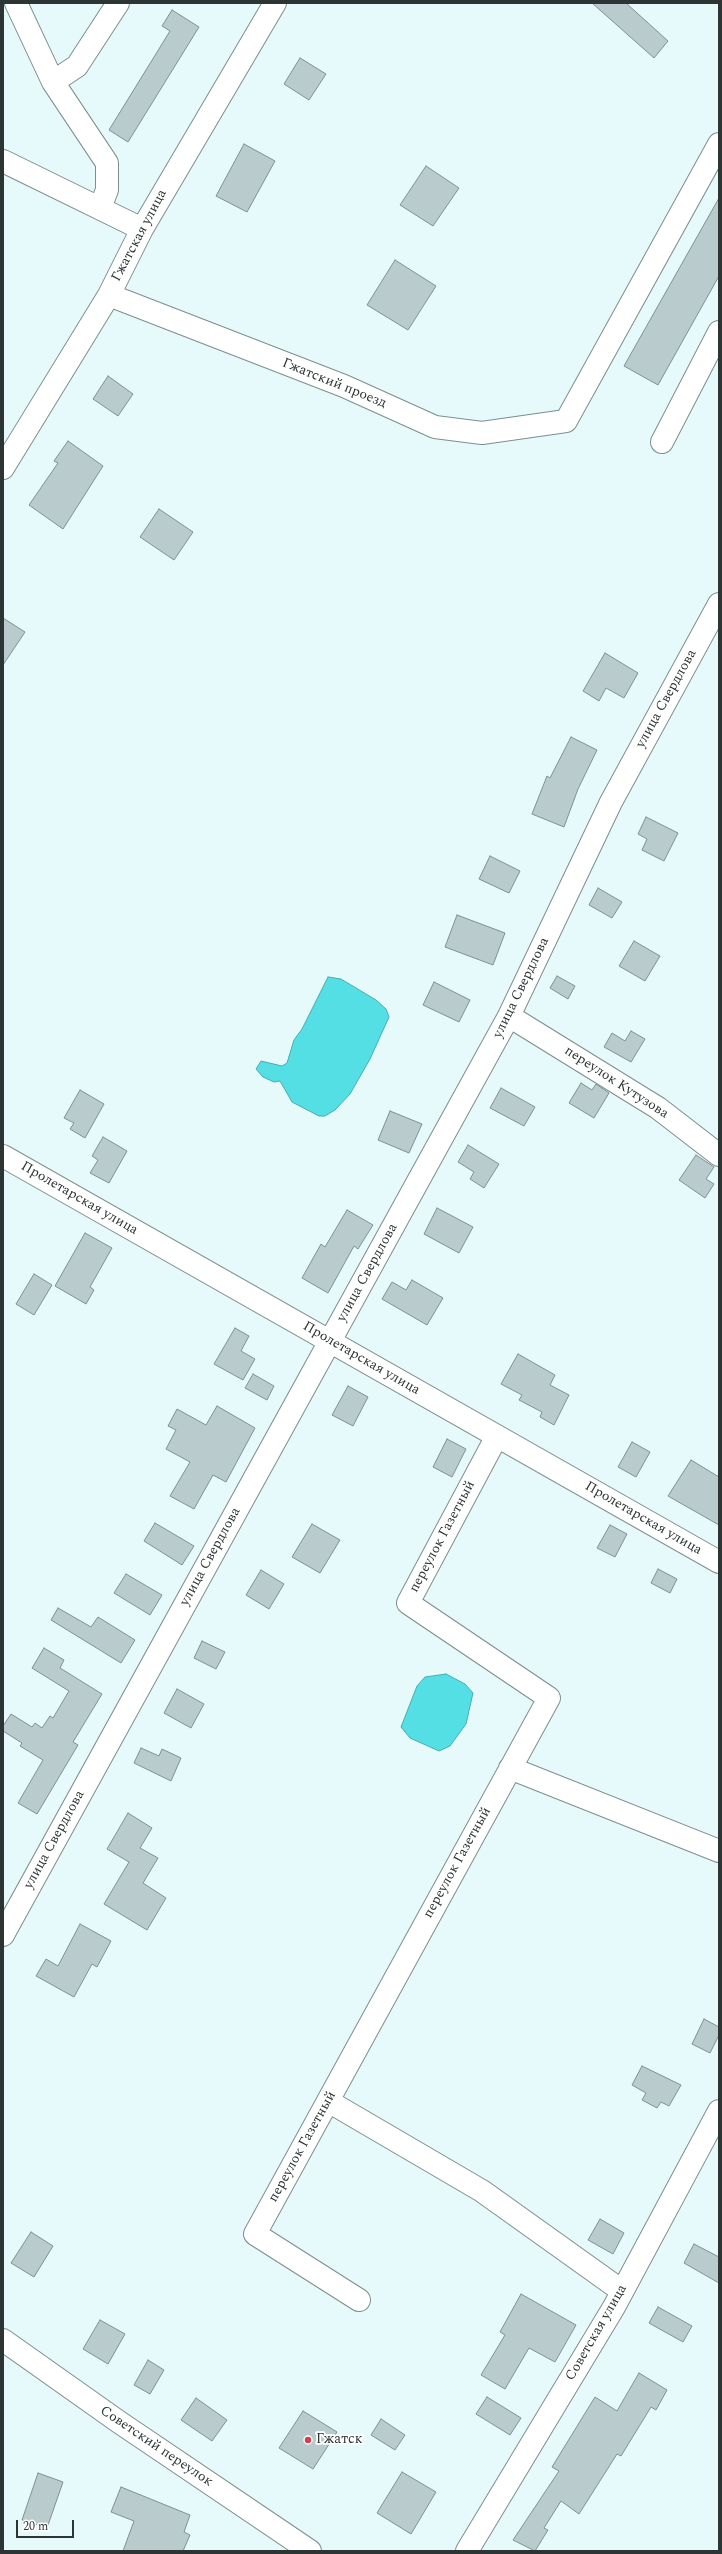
<!DOCTYPE html>
<meta charset="utf-8">
<style>
body{margin:0}
#map{position:relative;width:722px;height:2554px;overflow:hidden;background:#e7fafb;font-family:Spectral,serif}
canvas{display:block}
.frame{position:absolute;inset:0;border:4px solid #2d3434;pointer-events:none}
.scale{position:absolute;left:16px;top:2520px;width:58px;height:18px;box-sizing:border-box;border:2px solid #2d3434;border-top:0;padding-left:5px;font-size:12px;line-height:14px;white-space:nowrap;color:#2d3434;-webkit-text-stroke:3px #fff;paint-order:stroke}
</style>
<div id="map">
<canvas width="722" height="2554"></canvas>
<div class="frame"></div>
<div class="scale">20 m</div>
</div>
<script>
const context = document.querySelector('canvas').getContext('2d');
context.lineJoin = 'round';
function fill(path, color) {
  context.fillStyle = color;
  context.fill(path, 'evenodd');
}
function toPath(rows) {
  const path = new Path2D();
  for (const r of rows) {
    path.moveTo(r[0], r[1]);
    for (let i = 2; i < r.length; i += 2) path.lineTo(r[i], r[i + 1]);
  }
  return path;
}
function trace(path, color, width, dash) {
  context.strokeStyle = color;
  context.lineWidth = width;
  context.lineCap = dash ? 'butt' : 'round';
  context.setLineDash(dash || []);
  context.stroke(path);
}
function write(font, color, halo, rows, align = 'center') {
  context.font = font + ' Spectral,serif';
  context.lineWidth = 3.5;
  context.setLineDash([]);
  context.textBaseline = 'middle';
  context.strokeStyle = halo;
  context.fillStyle = color;
  for (const [text, x, y, turn = 0] of rows) {
    context.save();
    context.translate(x, y);
    context.rotate((+turn || 0) * Math.PI / 180);
    context.textAlign = isNaN(turn) ? turn : align;
    if (halo) context.strokeText(text, 0, 0);
    context.fillText(text, 0, 0);
    context.restore();
  }
}
const water = toPath([
 [328,977,341,979,376,1000,386,1009,389,1017,370,1059,350,1094,335,1110,325,1116,319,1116,292,1102,280,1081,274,1082,263,1077,256,1069,261,1061,282,1066,287,1063,294,1040,302,1029,328,977],
 [446,1674,465,1684,473,1693,466,1724,450,1746,439,1751,410,1738,401,1727,417,1686,425,1677,446,1674]
]);
fill(water, '#54dfe5');
trace(water, '#48acb0', 1);
const building = toPath([
 [592,3,626,3,668,41,654,58,592,3],
 [172,10,199,27,128,142,109,130,170,31,162,26,172,10],
 [300,58,326,74,309,100,284,84,300,58],
 [244,144,275,161,247,212,216,196,244,144],
 [426,166,459,188,433,226,400,205,426,166],
 [719,198,719,276,658,385,624,366,719,198],
 [395,260,436,286,408,330,367,305,395,260],
 [108,376,133,394,118,416,93,399,108,376],
 [68,441,103,466,63,529,29,505,58,463,54,461,68,441],
 [159,509,193,532,174,560,140,537,159,509],
 [3,618,25,632,3,665,3,618],
 [605,653,638,673,624,698,606,688,599,701,583,691,605,653],
 [571,737,597,750,578,789,564,827,532,814,547,776,550,778,571,737],
 [646,817,678,833,664,861,642,850,647,839,638,834,646,817],
 [490,856,520,871,509,893,479,879,490,856],
 [598,888,622,902,612,918,589,905,598,888],
 [457,915,505,933,493,965,445,947,457,915],
 [634,941,660,956,645,981,619,966,634,941],
 [557,976,575,986,568,999,550,988,557,976],
 [434,982,470,1000,459,1022,423,1005,434,982],
 [631,1031,645,1039,631,1062,604,1047,612,1033,625,1041,631,1031],
 [581,1083,592,1090,596,1084,609,1093,594,1118,569,1103,581,1083],
 [501,1088,535,1107,524,1126,490,1108,501,1088],
 [80,1090,104,1104,85,1138,70,1129,74,1123,64,1118,80,1090],
 [390,1111,422,1124,409,1153,378,1140,390,1111],
 [103,1137,127,1151,109,1183,90,1173,98,1160,92,1156,103,1137],
 [468,1145,499,1164,484,1188,470,1179,474,1172,458,1162,468,1145],
 [696,1155,714,1167,706,1179,714,1184,705,1198,679,1180,696,1155],
 [437,1208,473,1227,459,1253,424,1234,437,1208],
 [347,1210,373,1225,358,1249,354,1246,328,1293,302,1278,321,1244,325,1247,347,1210],
 [85,1233,112,1248,90,1287,94,1290,86,1304,55,1286,85,1233],
 [34,1274,52,1285,34,1315,16,1304,34,1274],
 [412,1280,443,1298,427,1325,382,1299,392,1282,406,1290,412,1280],
 [235,1328,249,1336,241,1351,255,1359,243,1380,214,1364,235,1328],
 [518,1354,555,1375,550,1385,569,1395,554,1425,540,1417,542,1412,519,1400,522,1395,501,1384,518,1354],
 [253,1374,274,1386,267,1400,245,1388,253,1374],
 [348,1386,368,1397,353,1426,332,1415,348,1386],
 [217,1406,255,1428,226,1482,213,1475,194,1509,170,1496,190,1462,166,1449,176,1430,168,1426,177,1409,206,1425,217,1406],
 [447,1439,466,1449,452,1477,433,1467,447,1439],
 [632,1442,650,1452,636,1477,618,1467,632,1442],
 [691,1460,719,1477,719,1525,668,1496,691,1460],
 [155,1523,194,1546,182,1565,144,1541,155,1523],
 [312,1524,340,1540,320,1573,292,1557,312,1524],
 [610,1525,627,1534,615,1557,597,1548,610,1525],
 [658,1569,677,1579,670,1593,651,1583,658,1569],
 [261,1570,284,1584,269,1609,246,1595,261,1570],
 [126,1574,162,1595,150,1615,114,1593,126,1574],
 [58,1608,91,1627,98,1617,135,1640,121,1663,51,1620,58,1608],
 [202,1641,225,1652,216,1669,194,1658,202,1641],
 [44,1648,64,1660,60,1668,102,1694,73,1742,78,1745,37,1814,18,1803,43,1760,20,1746,22,1743,3,1731,3,1726,11,1714,32,1727,35,1723,42,1728,50,1716,53,1718,69,1691,32,1668,44,1648],
 [177,1689,204,1704,191,1728,164,1713,177,1689],
 [141,1748,159,1756,162,1749,181,1758,171,1781,134,1763,141,1748],
 [128,1813,152,1828,140,1848,158,1858,143,1883,166,1898,147,1930,104,1904,129,1862,107,1849,128,1813],
 [80,1924,111,1941,97,1967,92,1964,74,1997,36,1976,46,1959,58,1966,80,1924],
 [704,2019,719,2027,719,2035,710,2053,692,2044,704,2019],
 [642,2066,681,2085,669,2106,661,2102,657,2108,642,2100,646,2093,632,2085,642,2066],
 [600,2219,624,2233,613,2254,588,2240,600,2219],
 [31,2232,53,2246,34,2277,11,2263,31,2232],
 [694,2244,719,2257,719,2283,684,2263,694,2244],
 [521,2294,576,2325,555,2362,529,2348,505,2389,481,2375,505,2335,500,2332,521,2294],
 [658,2307,692,2326,683,2342,649,2323,658,2307],
 [100,2320,125,2334,108,2364,83,2349,100,2320],
 [148,2360,164,2370,150,2394,134,2385,148,2360],
 [639,2373,667,2390,656,2410,651,2407,621,2456,617,2454,579,2514,561,2501,544,2528,548,2530,535,2551,513,2540,559,2471,552,2467,595,2397,617,2411,639,2373],
 [487,2397,521,2418,510,2435,476,2414,487,2397],
 [196,2398,227,2420,212,2441,181,2420,196,2398],
 [303,2411,337,2432,313,2469,279,2448,303,2411],
 [381,2419,405,2435,395,2450,371,2435,381,2419],
 [402,2472,436,2492,411,2534,377,2513,402,2472],
 [38,2473,63,2482,47,2528,22,2520,38,2473],
 [121,2487,190,2515,184,2532,190,2535,183,2551,123,2551,134,2521,111,2512,121,2487]
]);
fill(building, '#b9cbcc');
trace(building, '#7f9091', 1);
const minor = toPath([
 [16,3,53,82,107,163,107,190,100,208],
 [53,82,77,66,118,3],
 [3,161,142,229],
 [109,295,344,386,435,427,482,433,566,421,719,144],
 [662,442,719,332],
 [3,468,109,295,142,229,275,3],
 [509,1016,658,1108,719,1155],
 [3,1156,719,1562],
 [510,1768,719,1851],
 [3,1935,509,1016,611,802,719,604],
 [328,2101,482,2191,622,2291],
 [359,2300,255,2234,549,1698,408,1603,497,1436],
 [3,2340,119,2422,310,2551]
]);
const major = toPath([
 [467,2551,614,2307,719,2111]
]);
trace(minor, '#7d8e8e', 24);
trace(major, '#7d8e8e', 24);
trace(minor, '#fff', 22);
trace(major, '#fff', 22);
for (const [x, y, r, color] of [
 [308,2440,4,"#d1414f"]
]) {
  const dot = new Path2D();
  dot.arc(x, y, r, 0, 2 * Math.PI);
  context.fillStyle = color;
  context.fill(dot);
  trace(dot, '#fff', 1.5);
}
write('14px', '#2d3434', '#fff', [
 ["Гжатская улица",140,236,-62],
 ["Гжатский проезд",334,384,22],
 ["улица Свердлова",667,699,-61],
 ["улица Свердлова",522,988,-64],
 ["переулок Кутузова",616,1083,33],
 ["Пролетарская улица",79,1199,30],
 ["улица Свердлова",368,1273,-61],
 ["Пролетарская улица",361,1359,30],
 ["Пролетарская улица",643,1519,30],
 ["переулок Газетный",443,1537,-62],
 ["улица Свердлова",211,1557,-61],
 ["улица Свердлова",55,1840,-61],
 ["переулок Газетный",458,1863,-61],
 ["переулок Газетный",303,2147,-61],
 ["Советская улица",597,2333,-60],
 ["Советский переулок",156,2447,34]
]);
write('14px', '#2d3434', '#fff', [
 ["Гжатск",316,2440]
], 'left');
</script>
